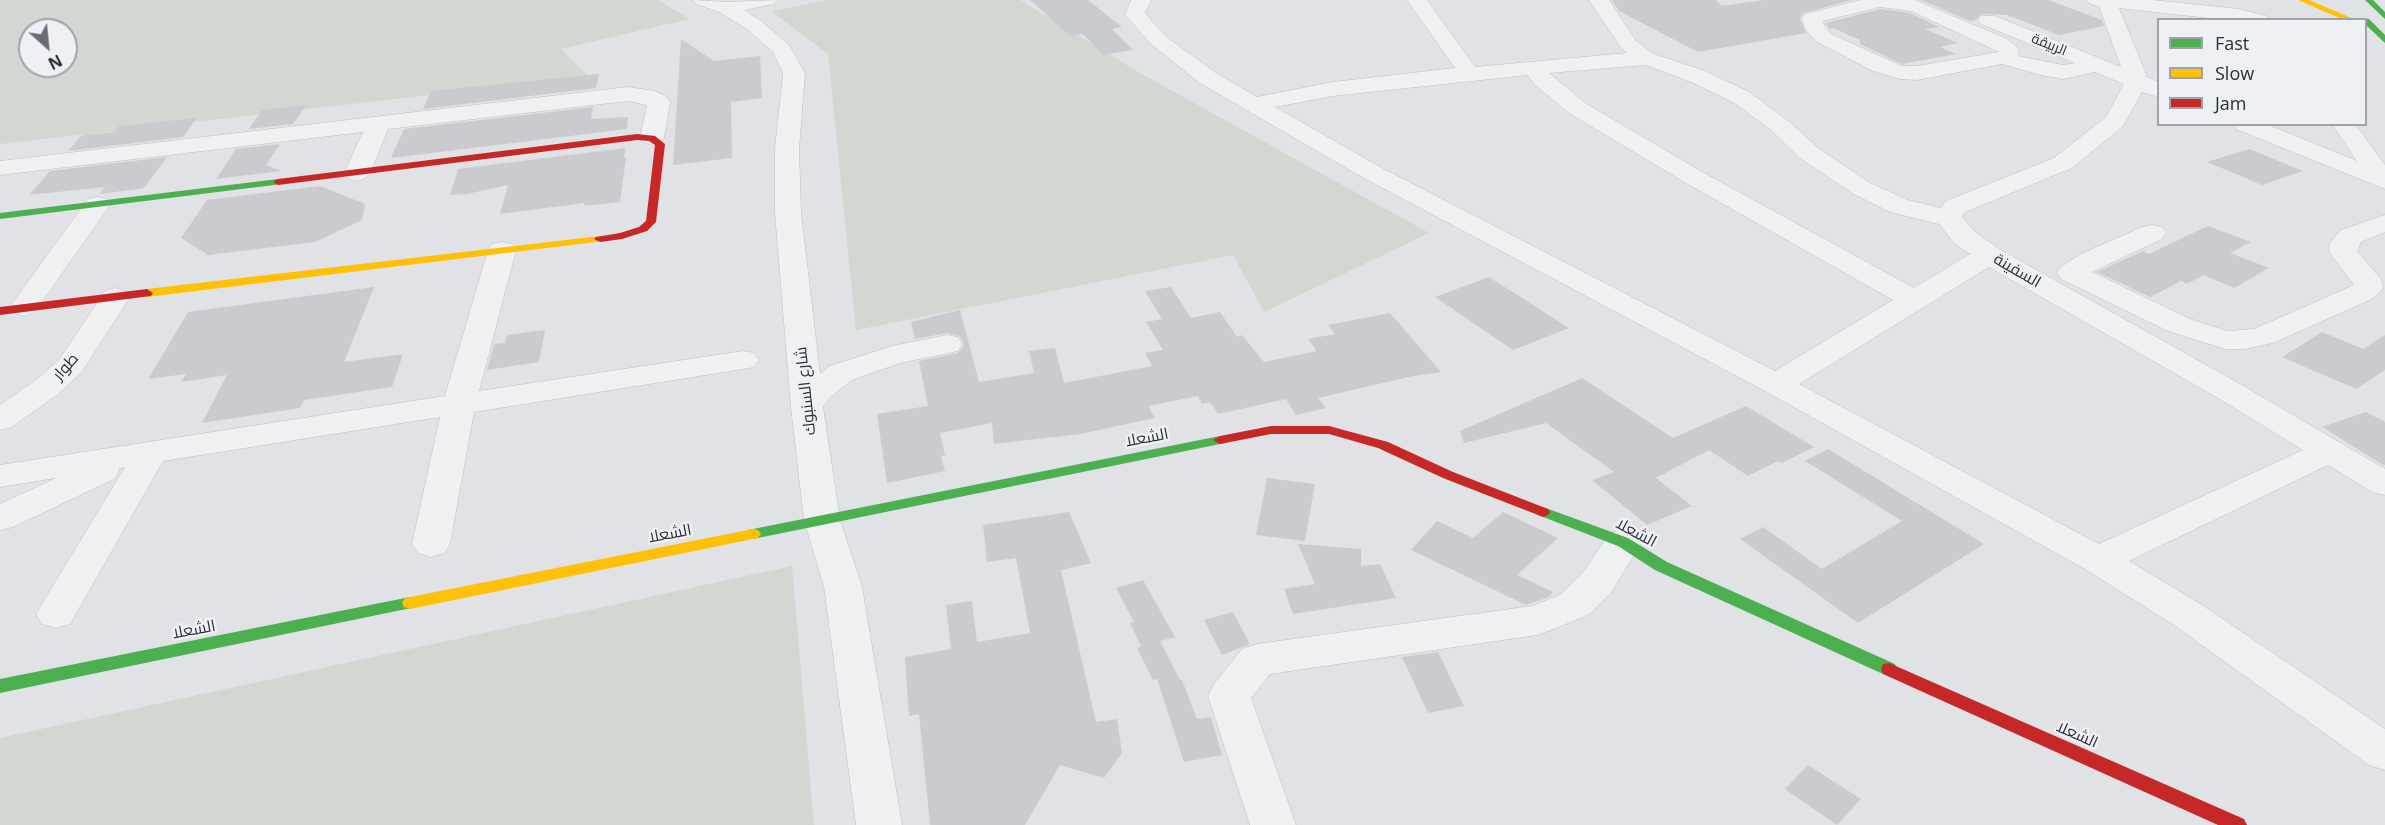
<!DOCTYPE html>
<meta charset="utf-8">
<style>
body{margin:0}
#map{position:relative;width:2385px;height:825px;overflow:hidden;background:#e0e2e5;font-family:"Open Sans",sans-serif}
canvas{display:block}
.legend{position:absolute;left:2157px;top:18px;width:210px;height:108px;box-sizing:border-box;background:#eef0f4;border:2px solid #9fa2aa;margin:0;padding:8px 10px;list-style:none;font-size:18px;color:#292e3c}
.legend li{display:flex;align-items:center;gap:12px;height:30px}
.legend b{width:30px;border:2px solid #9fa2aa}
.north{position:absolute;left:18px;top:18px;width:60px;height:60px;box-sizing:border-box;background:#eef0f4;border:2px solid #9fa2aa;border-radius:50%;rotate:153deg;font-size:16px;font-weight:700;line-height:24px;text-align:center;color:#292e3c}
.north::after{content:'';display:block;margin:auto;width:21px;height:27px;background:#696d77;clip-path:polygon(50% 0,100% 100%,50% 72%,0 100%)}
</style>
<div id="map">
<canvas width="2385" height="825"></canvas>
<ul class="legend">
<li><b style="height:8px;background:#4caf50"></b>Fast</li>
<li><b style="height:8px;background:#ffc107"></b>Slow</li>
<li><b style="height:8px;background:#c62828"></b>Jam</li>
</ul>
<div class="north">N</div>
</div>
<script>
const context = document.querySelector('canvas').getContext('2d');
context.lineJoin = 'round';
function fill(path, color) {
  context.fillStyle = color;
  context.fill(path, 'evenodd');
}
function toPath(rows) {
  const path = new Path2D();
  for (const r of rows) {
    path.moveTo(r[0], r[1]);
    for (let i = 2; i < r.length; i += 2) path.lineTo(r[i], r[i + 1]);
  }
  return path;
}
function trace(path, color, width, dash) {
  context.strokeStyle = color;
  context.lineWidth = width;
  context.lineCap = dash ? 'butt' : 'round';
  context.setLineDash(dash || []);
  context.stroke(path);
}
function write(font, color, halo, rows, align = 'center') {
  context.font = font + ' "Open Sans",Cairo,sans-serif';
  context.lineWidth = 5;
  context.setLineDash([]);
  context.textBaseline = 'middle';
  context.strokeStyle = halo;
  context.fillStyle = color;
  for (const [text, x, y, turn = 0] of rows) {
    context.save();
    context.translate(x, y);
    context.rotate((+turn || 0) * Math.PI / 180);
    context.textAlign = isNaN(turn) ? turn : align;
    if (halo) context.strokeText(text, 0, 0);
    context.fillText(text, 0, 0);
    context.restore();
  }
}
fill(toPath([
 [0,0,659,0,689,19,561,49,589,77,0,144],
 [30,30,66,30,66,66,30,66],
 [829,0,1020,0,1140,73,1429,233,1264,312,1233,255,856,330,828,54,771,11],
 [792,566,814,825,0,825,0,738]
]), '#d0d8d1');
fill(toPath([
 [1030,0,1088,0,1122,27,1112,29,1133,50,1103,55,1083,34,1070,36],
 [1612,0,1716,0,1721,6,1764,0,1852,0,1803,13,1800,19,1806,33,1698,52,1619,11],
 [1921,0,2048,0,2102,20,2104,26,2059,35,2007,15,1981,14,1976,20,1970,21],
 [1880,9,1910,13,1939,27,1925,29,1958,43,1940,47,1956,54,1902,64,1860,44,1860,40,1833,28,1829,29,1826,23],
 [681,39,714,61,760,56,762,98,731,102,732,158,673,165],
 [599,74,596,88,423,109,431,91],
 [306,105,293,124,249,129,262,110],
 [593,107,591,119,628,117,627,129,391,158,404,129],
 [197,118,183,137,68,151,82,135,114,132,119,126],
 [280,144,266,165,281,171,216,179,236,149],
 [625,148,624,158,626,158,620,202,584,206,584,203,500,214,508,185,467,194,450,195,458,169],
 [2249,149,2303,171,2262,185,2207,162],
 [167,157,144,188,100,194,105,187,29,195,50,171],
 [320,186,365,204,362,220,315,242,208,255,181,238,207,200],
 [2208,226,2251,242,2230,253,2269,268,2234,288,2204,275,2187,284,2181,281,2150,297,2097,272,2143,251,2149,254],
 [1489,277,1569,328,1513,350,1435,297],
 [374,287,344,362,403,354,392,387,304,400,300,408,202,423,227,375,181,382,186,374,148,379,188,312],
 [1171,287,1191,318,1220,312,1237,337,1242,335,1264,362,1317,351,1308,339,1335,334,1328,325,1390,313,1441,372,1413,376,1318,398,1326,408,1296,415,1286,399,1218,414,1210,402,1202,404,1198,396,1148,406,1155,418,1080,434,994,444,992,423,940,433,945,456,941,456,945,471,887,483,877,414,928,406,919,361,958,353,964,345,960,336,947,333,915,339,911,322,960,310,979,382,1034,373,1029,351,1055,348,1064,383,1152,366,1145,353,1163,350,1146,322,1162,319,1145,291],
 [545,330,539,362,487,370,494,344,505,343,507,335],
 [2322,332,2363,349,2385,335,2385,370,2356,389,2282,357],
 [1582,378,1673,438,1746,406,1814,447,1782,463,1778,461,1748,476,1709,450,1656,478,1692,506,1647,525,1592,480,1614,472,1546,423,1464,443,1460,431],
 [2366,412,2385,422,2385,465,2383,465,2322,427],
 [1828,449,1984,544,1858,623,1740,539,1763,527,1822,569,1902,521,1805,461],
 [1267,478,1315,484,1305,541,1256,535],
 [1069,512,1091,563,1061,570,1096,722,1117,719,1122,753,1104,778,1060,765,1025,825,930,825,919,714,909,716,905,657,951,649,946,605,972,601,977,642,1030,633,1016,558,987,562,983,525],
 [1503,512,1558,538,1517,575,1553,592,1549,597,1526,605,1411,550,1437,521,1473,538],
 [1298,544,1361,549,1361,566,1380,564,1396,598,1293,614,1284,589,1315,584],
 [1143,580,1175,637,1160,641,1180,680,1182,680,1197,719,1211,717,1222,755,1184,762,1157,679,1153,680,1137,648,1144,645,1141,646,1130,623,1134,622,1116,588],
 [1233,612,1250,644,1222,655,1204,620],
 [1438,652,1464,706,1428,713,1402,657],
 [1808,765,1861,799,1837,825,1785,789]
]), '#cacbcf');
const street = toPath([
 [693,0,727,2,777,0,774,4,744,10,761,21,789,45,805,73,799,149,801,213,820,374,830,366,892,346,947,335,958,337,962,344,958,351,900,363,852,380,830,397,823,407,840,520,862,587,902,825,856,825,824,587,804,520,791,407,775,213,775,149,783,73,773,52,747,29,719,12,696,4,693,0],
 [1131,0,1151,0,1145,13,1165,36,1216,73,1257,97,1333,82,1455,68,1407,0,1427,0,1475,67,1627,53,1622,49,1589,0,1609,0,1636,41,1654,54,1705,71,1749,92,1787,120,1818,148,1870,183,1908,200,1941,208,1946,201,2054,158,2106,117,2124,84,2095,72,2063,79,2041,75,2002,64,1917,80,1900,79,1873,71,1817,42,1805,29,1802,18,1805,14,1861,0,1915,0,2007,39,2019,49,2018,56,2063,65,2075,63,1981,24,1978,20,1981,16,1995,16,2121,67,2099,6,2090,4,2087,0,2152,0,2239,9,2266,16,2269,20,2226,20,2119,8,2147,77,2158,82,2158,97,2142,92,2123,126,2072,168,1965,212,1962,217,1975,232,1999,249,2240,384,2385,469,2385,495,2372,492,2328,465,2129,561,2202,605,2385,729,2385,770,2369,765,2174,625,2085,569,1765,391,1362,177,1200,83,1151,44,1128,18,1125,14,1131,0],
 [1880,7,1911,11,1999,52,1917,66,1902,66,1831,34,1825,27,1823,21,1880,7],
 [1645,65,1689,81,1733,102,1771,130,1800,158,1852,193,1890,212,1939,224,1955,244,1970,254,1914,288,1704,173,1585,103,1549,73,1645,65],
 [1528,75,1534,84,1569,113,1686,183,1893,300,1775,371,1380,167,1275,107,1333,96,1528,75],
 [1989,267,2218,398,2303,450,2099,544,1799,384,1989,267],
 [628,87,655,91,667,97,670,102,664,138,660,143,652,145,644,143,640,138,647,105,628,101,388,129,370,173,366,178,357,181,348,178,344,173,363,132,0,175,0,161,628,87],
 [2233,124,2266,124,2357,161,2332,124,2355,124,2385,165,2385,189,2236,129,2233,124],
 [97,197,106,199,110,205,34,313,24,316,14,313,9,307,14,301,88,199,97,197],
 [2385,215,2385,232,2361,242,2357,251,2381,279,2383,287,2379,293,2372,299,2273,343,2245,349,2225,349,2168,331,2061,279,2057,273,2061,267,2081,254,2142,227,2152,225,2162,227,2166,233,2162,239,2092,272,2190,319,2227,331,2254,329,2354,285,2329,252,2330,243,2341,230,2385,215],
 [502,242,512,244,516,250,479,391,743,351,754,353,759,360,754,367,743,369,474,412,450,544,444,553,431,557,418,553,412,544,440,417,163,461,70,624,56,628,42,624,36,614,125,467,118,469,119,471,114,479,13,527,0,530,0,504,56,478,0,487,0,465,445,396,488,250,492,244,502,242],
 [115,288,125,291,130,297,81,373,58,394,12,427,0,430,0,405,36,380,59,360,105,291,115,288],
 [1623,529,1636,533,1642,542,1610,594,1588,615,1551,630,1537,635,1270,674,1251,698,1296,825,1250,825,1208,696,1214,684,1242,649,1257,644,1532,606,1560,595,1582,574,1610,533,1623,529]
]);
trace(street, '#bec0c3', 1);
fill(street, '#eff0f2');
fill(toPath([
 [2365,0,2373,0,2385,12,2385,19,2365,0],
 [2363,19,2369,19,2385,35,2385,43,2366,25,2366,20,2363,19],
 [278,179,282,180,282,184,0,219,0,213,278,179],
 [1220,436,1227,440,1225,443,753,539,748,538,745,534,748,530,753,529,1220,436],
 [1543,507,1628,538,1667,562,1895,664,1897,669,1895,674,1889,675,1883,674,1655,570,1618,546,1538,515,1536,512,1538,509,1543,507],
 [410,597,416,599,418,603,416,607,0,693,0,679,410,597]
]), '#4caf50');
fill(toPath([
 [2298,0,2309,0,2356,20,2344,20,2298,0],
 [600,236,606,239,604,241,147,297,141,293,147,289,600,236],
 [753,529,758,530,761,534,758,538,410,609,404,607,402,603,404,599,410,597,753,529]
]), '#ffc107');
fill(toPath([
 [637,134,655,136,665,144,656,222,647,231,622,239,600,242,594,239,596,237,620,233,639,227,646,221,655,145,649,141,637,140,278,185,273,182,278,179,637,134],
 [147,289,153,293,151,296,0,315,0,307,147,289],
 [1271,426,1329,426,1388,442,1453,472,1548,509,1550,512,1548,515,1543,517,1538,515,1443,478,1378,448,1329,434,1271,434,1220,444,1213,440,1220,436,1271,426],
 [1889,663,2244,819,2247,825,2218,825,1883,674,1881,669,1883,664,1889,663]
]), '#c62828');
write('14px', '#292e3c', '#eef0f4', [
 ["الربيقة",2049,45,22]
]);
write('16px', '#292e3c', '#eef0f4', [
 ["السفينة",2017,271,30],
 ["طوار",66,367,-48],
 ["شارع السنبوك",806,391,-96],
 ["الشعلا",1147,438,-11],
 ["الشعلا",1636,533,28],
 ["الشعلا",670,534,-11],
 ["الشعلا",194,630,-11],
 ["الشعلا",2077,735,24]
]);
</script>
